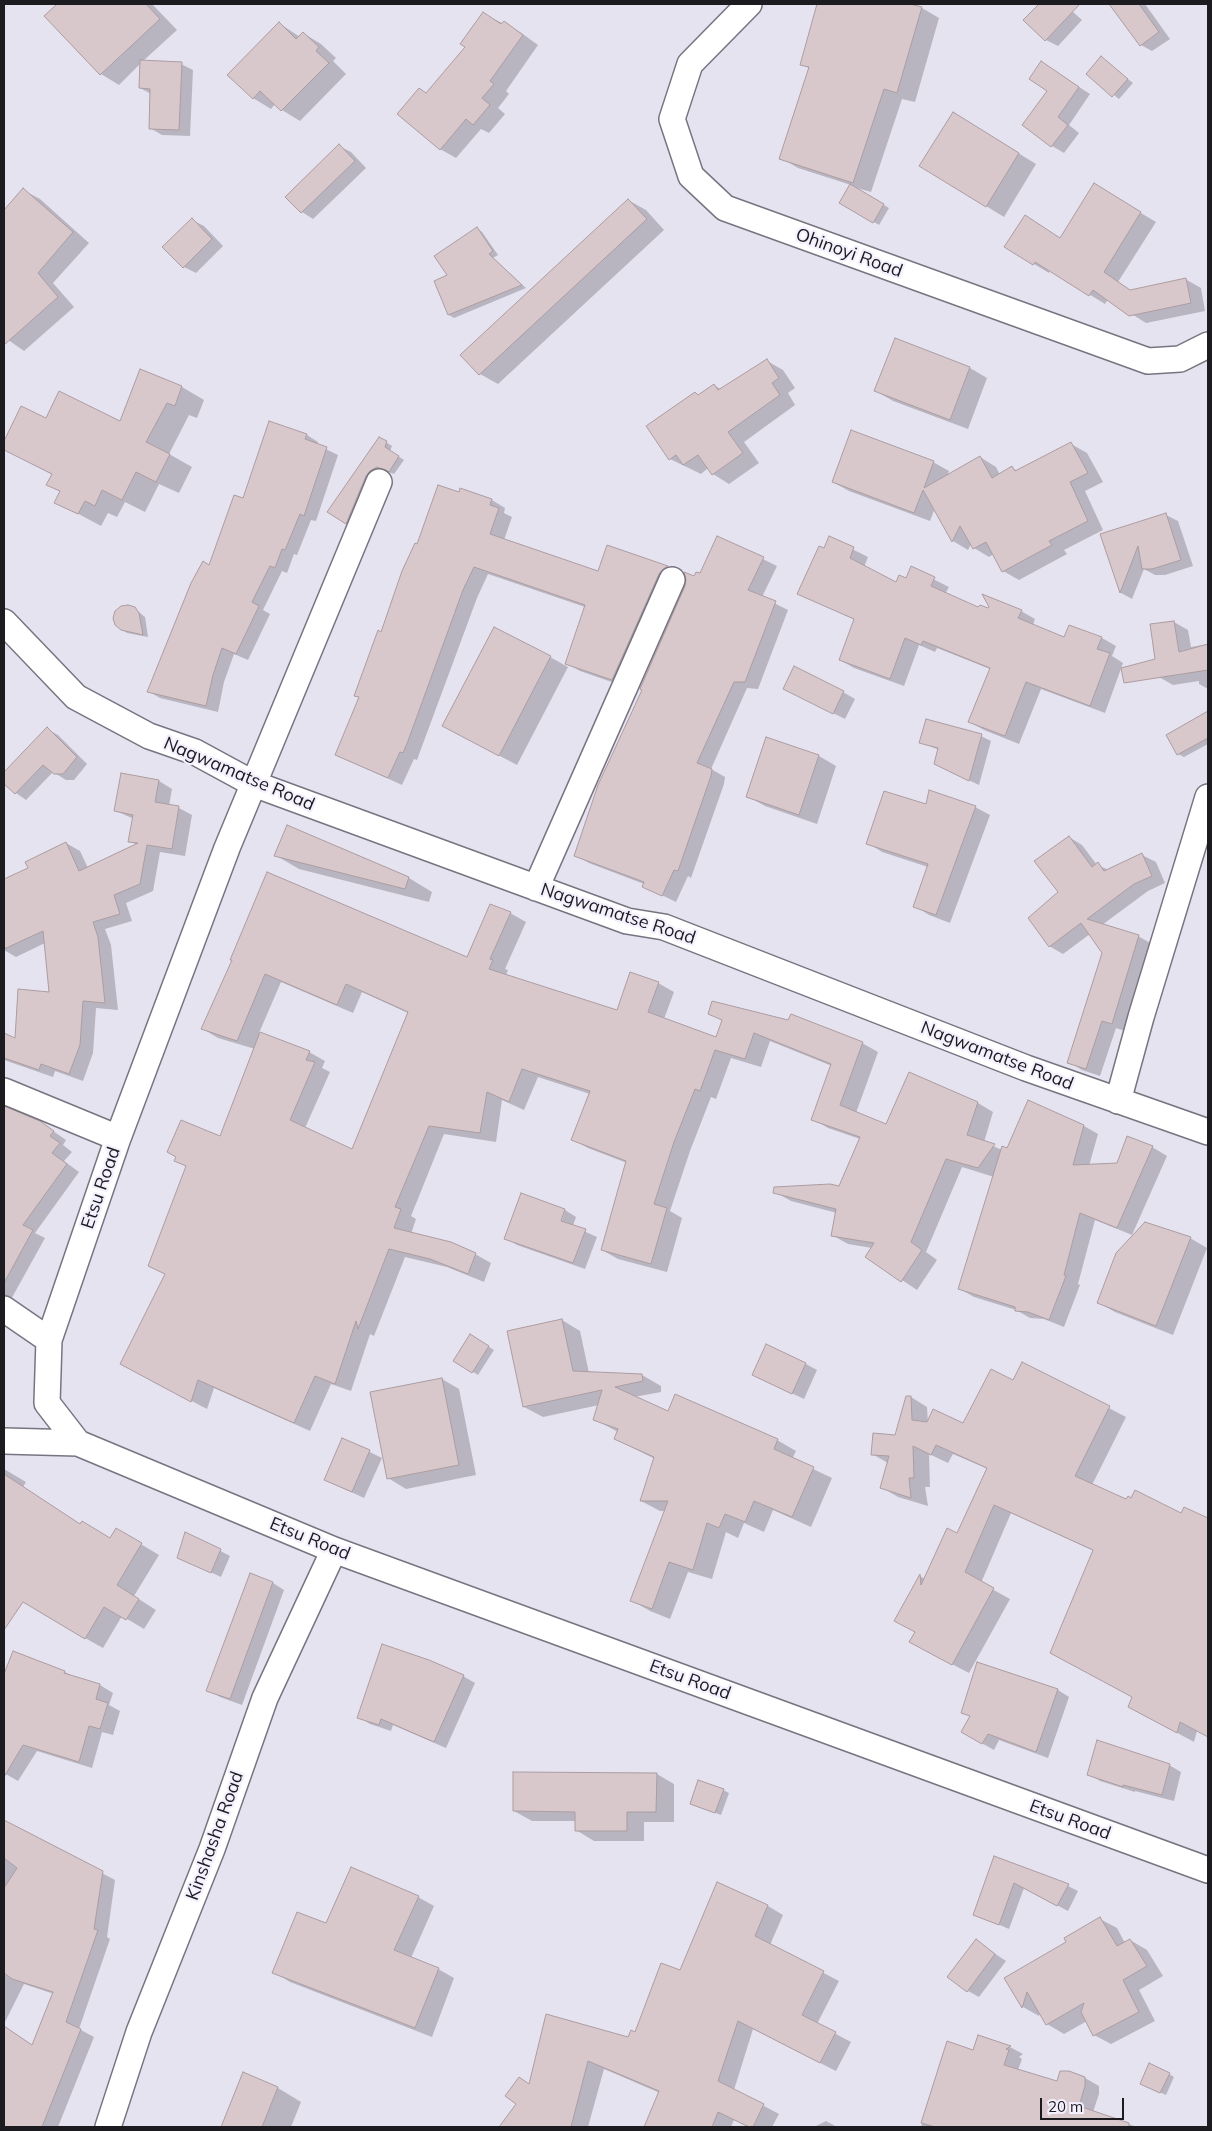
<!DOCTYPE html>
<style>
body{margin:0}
#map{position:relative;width:1212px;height:2131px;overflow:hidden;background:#e6e3f1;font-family:Mulish,sans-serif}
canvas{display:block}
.frame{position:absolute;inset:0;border:5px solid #1c1b20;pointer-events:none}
.scale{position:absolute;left:1040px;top:2098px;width:84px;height:22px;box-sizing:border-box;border:2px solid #1c1b20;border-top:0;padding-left:6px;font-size:15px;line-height:18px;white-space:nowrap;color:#1c1b20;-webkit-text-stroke:4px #f4f0fe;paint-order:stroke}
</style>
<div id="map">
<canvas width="1212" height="2131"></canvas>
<div class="frame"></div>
<div class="scale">20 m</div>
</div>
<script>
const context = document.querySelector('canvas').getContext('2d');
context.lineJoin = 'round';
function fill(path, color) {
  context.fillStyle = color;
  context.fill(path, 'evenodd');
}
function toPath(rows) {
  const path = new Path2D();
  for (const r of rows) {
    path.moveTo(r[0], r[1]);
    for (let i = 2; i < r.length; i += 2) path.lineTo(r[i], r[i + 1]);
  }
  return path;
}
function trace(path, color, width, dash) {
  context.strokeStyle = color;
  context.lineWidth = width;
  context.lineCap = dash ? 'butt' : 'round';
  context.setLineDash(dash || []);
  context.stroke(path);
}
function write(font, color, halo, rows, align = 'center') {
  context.font = font + ' Mulish,sans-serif';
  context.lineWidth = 4.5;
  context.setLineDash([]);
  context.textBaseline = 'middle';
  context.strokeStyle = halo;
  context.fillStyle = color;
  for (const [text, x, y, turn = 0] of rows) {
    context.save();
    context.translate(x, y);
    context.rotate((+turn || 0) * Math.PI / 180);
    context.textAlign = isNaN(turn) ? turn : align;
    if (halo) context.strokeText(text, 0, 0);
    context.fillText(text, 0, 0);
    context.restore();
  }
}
fill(toPath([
 [59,4,152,4,177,30,143,61,181,64,193,70,190,136,162,135,150,128,151,94,140,88,141,63,119,85,101,74,46,16],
 [819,4,906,4,922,8,939,18,915,102,902,99,871,192,853,187,889,208,879,225,841,202,851,185,798,168,781,158,810,69,801,64],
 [1040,4,1064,4,1082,20,1058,46,1046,40,1025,20],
 [1111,4,1145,4,1170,39,1152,51,1141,45],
 [484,14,520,32,538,45,506,91,509,94,498,108,505,114,489,133,481,129,456,158,440,149,427,94,467,47],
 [279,23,300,37,303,33,321,44,336,58,333,61,346,74,300,121,282,110,275,104,271,109,253,98],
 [1101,58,1133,83,1119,99,1088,74],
 [1053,70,1090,94,1069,125,1079,133,1064,153,1052,146,1049,91],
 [971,124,1036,164,1004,217,986,206],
 [339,146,351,152,366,168,313,219,302,212],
 [23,190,40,199,89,243,53,283,74,307,24,351,4,337,4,212],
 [1109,194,1156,222,1118,282,1131,291,1185,279,1201,288,1205,311,1146,323,1108,299,1105,304,1050,270,1049,273,1034,264,1006,246,1061,239],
 [628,200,646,210,664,230,498,384,480,374,462,355],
 [192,220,204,226,223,246,196,273,184,267],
 [477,228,482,232,498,255,493,258,526,288,454,318,449,315,449,275],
 [895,340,970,368,987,378,968,429,893,401,876,391],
 [767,361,783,370,795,388,788,393,795,405,744,442,759,463,729,484,713,474,708,468,701,474,670,459,695,393,699,396,714,385,722,390],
 [141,370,182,387,204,400,197,418,189,415,169,454,192,467,179,493,159,484,145,512,125,502,117,517,108,513,101,526,56,502,61,492,48,485,53,475,4,449,4,444,21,408,47,420,120,423],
 [270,423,307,435,318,442,317,445,338,455,316,521,311,520,297,555,294,554,287,573,282,571,263,610,270,614,248,660,234,654,224,682,218,712,160,698,148,691,243,500],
 [379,438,392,446,390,451,404,460,394,474,383,470,376,474,352,526,329,512],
 [1071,444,1087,453,1103,482,1085,491,1103,530,1064,550,1067,554,1019,580,1003,571,994,554,989,557,974,548,971,544,968,550,953,541,935,508,930,521,849,491,833,482,933,462,949,471,947,476,980,457,996,467,1000,475,1012,468,1018,471],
 [461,490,492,500,505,508,504,513,512,517,504,540,599,572,608,547,668,568,680,575,626,687,580,671,566,663,585,607,488,574,477,598,421,749,417,760,414,759,402,785,336,755,360,698,356,696,418,546],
 [1166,515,1178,521,1193,566,1165,575,1155,575,1144,569,1132,599,1121,593,1102,535],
 [718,537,777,566,762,597,788,610,758,689,747,688,711,769,725,777,724,784,691,878,688,876,676,902,643,886,644,884,589,863,575,855,695,577,700,575],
 [830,538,868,557,864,567,897,584,906,579,911,568,949,587,945,594,979,609,1021,611,1035,619,1033,625,1065,638,1070,626,1102,638,1116,646,1112,656,1123,663,1105,713,1041,689,1019,744,984,730,970,722,990,669,937,648,935,652,919,645,904,686,854,668,840,660,855,620,799,593],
 [134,608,145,617,148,637,127,633,121,629],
 [1174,622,1188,630,1191,647,1208,644,1208,689,1199,684,1199,681,1173,685,1159,677],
 [550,657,568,667,517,765,462,736],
 [843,692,855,699,845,719,796,695],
 [1200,723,1208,738,1208,744,1184,757,1178,754],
 [47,729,58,735,87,764,74,780,66,780,53,772,26,800,16,793,4,782,4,773],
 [981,736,991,741,979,785,945,769,939,750,920,742],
 [819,756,836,766,817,824,765,806,747,796],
 [122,775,159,781,172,789,169,806,179,808,192,815,185,856,160,852,153,891,126,903,132,921,105,929,111,945,118,1010,96,1008,93,1053,83,1081,55,1071,53,1077,4,1060,4,1035,16,1039,51,993,45,943,16,957,4,950,4,880,29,869,66,843,80,851,88,868,137,845,130,841,134,819,116,811],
 [926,806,975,807,990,815,950,923,929,915,915,906,928,867,882,852,868,843],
 [288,827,409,878,432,892,429,902,299,869,275,855],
 [1069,837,1082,845,1097,865,1109,870,1142,855,1156,862,1165,883,1148,891,1102,925,1138,936,1152,944,1125,1031,1116,1028,1100,1076,1082,1070,1069,1062,1103,952,1090,934,1063,954,1049,946],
 [510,913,526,922,505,969,508,970,506,975,618,1011,658,983,674,992,664,1019,717,1038,723,1021,709,1013,862,1043,878,1052,856,1113,886,1126,978,1103,993,1112,984,1142,1002,1150,1084,1126,1098,1134,1089,1166,1117,1165,1128,1138,1152,1147,1167,1156,1132,1235,1095,1220,1078,1284,1080,1285,1064,1327,1044,1319,1030,1318,1016,1310,974,1297,960,1289,994,1177,962,1167,926,1252,937,1260,917,1290,866,1256,872,1248,848,1244,832,1235,837,1213,791,1201,775,1192,839,1187,860,1139,828,1128,813,1119,832,1066,770,1041,761,1067,731,1058,716,1099,711,1097,690,1151,670,1211,682,1218,667,1272,618,1259,602,1250,627,1163,588,1148,572,1139,590,1094,538,1077,524,1110,502,1100,496,1142,444,1134,411,1216,416,1219,411,1234,475,1254,491,1263,484,1282,447,1267,405,1257,374,1336,370,1334,351,1391,331,1384,310,1431,214,1388,207,1409,138,1373,166,1275,149,1266,187,1167,176,1160,220,1138,255,1049,218,1038,203,1029,233,960,468,958],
 [281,982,353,1013,362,992,408,1013,352,1151,305,1128,330,1072,322,1068,325,1061,309,1052,259,1033],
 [4,1104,5,1108,53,1131,66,1140,63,1145,72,1152,64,1161,79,1172,35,1233,45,1238,4,1312],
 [565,1210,576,1217,573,1226,597,1237,585,1269,517,1245,506,1238,560,1227],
 [1190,1238,1207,1248,1173,1335,1115,1312,1099,1303],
 [562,1320,580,1331,589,1373,642,1375,661,1386,661,1392,634,1397,669,1412,777,1440,796,1451,792,1459,832,1478,811,1527,773,1510,764,1532,744,1523,738,1538,726,1532,712,1579,688,1572,670,1619,650,1611,631,1600,665,1511,660,1511,641,1501,655,1459,615,1439,618,1432,594,1419,599,1405,543,1417,524,1407],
 [471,1336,494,1350,478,1375,455,1361],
 [1023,1363,1126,1417,1092,1485,1127,1501,1182,1515,1184,1509,1208,1519,1208,1737,1197,1731,1194,1742,1146,1716,1133,1697,1094,1551,1011,1513,981,1583,1010,1599,969,1673,927,1651,916,1632,896,1620,920,1576,925,1579,958,1534,988,1469,953,1454,948,1463,929,1454,930,1487,925,1487,928,1506,898,1497,881,1487,888,1463,872,1454,896,1437,911,1397,927,1407,928,1424,963,1425,1013,1381],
 [806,1364,817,1370,804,1399,753,1375],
 [442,1379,459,1389,476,1475,406,1489,388,1478],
 [343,1439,382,1458,364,1498,325,1480],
 [4,1469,26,1482,23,1487,81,1525,111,1540,134,1540,159,1555,134,1596,156,1610,144,1629,122,1616,103,1648,85,1638,57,1538,4,1620],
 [186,1533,230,1556,221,1577,178,1557],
 [273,1583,284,1590,242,1705,220,1697,208,1690],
 [13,1653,65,1672,75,1678,100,1685,113,1693,109,1705,120,1711,113,1735,102,1732,92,1768,37,1751,18,1781,4,1773,4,1677],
 [978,1664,1058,1690,1069,1697,1048,1758,999,1740,994,1750,962,1732,971,1717,963,1712],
 [463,1676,475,1683,446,1748,393,1725,391,1731,370,1724,359,1717],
 [1169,1765,1181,1772,1174,1801,1135,1791,1135,1792,1100,1781,1088,1774],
 [657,1774,674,1784,674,1822,644,1822,644,1841,594,1841,576,1830,576,1821,532,1821,514,1811],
 [723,1790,729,1793,721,1815,691,1804],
 [4,1822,115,1880,107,1937,110,1939,79,2029,94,2037,58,2127,4,2127,4,2109,18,2084,4,2075,4,2027,33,2046,54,1994,24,1984,4,2024],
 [994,1858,1068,1886,1078,1891,1068,1911,1024,1888,1009,1929,974,1914],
 [718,1884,768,1906,783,1915,770,1945,839,1981,817,2024,851,2042,836,2071,753,2029,734,2090,779,2114,772,2127,749,2127,734,2120,731,2127,670,2127,665,2125,660,2093,604,2069,588,2127,501,2126,530,2084,635,2034,680,1971],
 [418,1897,434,1906,411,1958,438,1969,454,1978,432,2037,290,1982,274,1972,326,1925],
 [1100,1919,1117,1928,1125,1943,1130,1940,1147,1950,1163,1976,1139,1990,1155,2021,1111,2044,1094,2035,1087,2021,1064,2034,1047,2024,1040,2012,1039,2016,1023,2007,1006,1978,1068,1942],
 [976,1941,1006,1961,979,1997,968,1991],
 [979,2037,1010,2047,1023,2054,1019,2057,1022,2059,1018,2070,1057,2082,1085,2078,1099,2086,1099,2094,1093,2112,1137,2127,921,2127,948,2043,974,2051],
 [243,2074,278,2088,301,2102,291,2127,222,2127],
 [1169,2074,1174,2077,1166,2095,1147,2087],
 [826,2121,837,2127,814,2127]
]), '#0003');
const building = toPath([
 [57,4,146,4,160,19,100,75,44,16,57,4],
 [817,4,910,4,922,7,897,93,884,89,853,183,779,159,809,67,800,65,817,4],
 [1039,4,1080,4,1045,41,1023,20,1039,4],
 [1109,4,1139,4,1159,32,1140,46,1109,4],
 [483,12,501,24,504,21,523,35,490,81,494,84,482,98,490,105,473,125,466,119,440,150,397,114,419,88,426,93,465,47,460,44,483,12],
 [279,22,296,39,303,32,319,47,316,51,329,63,281,111,260,91,253,99,227,75,279,22],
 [1101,56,1128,79,1112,97,1086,74,1101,56],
 [140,60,182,62,179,130,149,129,150,89,139,88,140,60],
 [1041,61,1079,87,1058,117,1068,125,1051,147,1022,125,1047,91,1029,79,1041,61],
 [953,112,1019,153,986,207,919,166,953,112],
 [339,144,355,161,301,213,285,197,339,144],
 [1094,183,1141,212,1104,272,1130,290,1186,278,1191,303,1129,316,1093,290,1089,296,1035,262,1033,265,1004,247,1025,215,1060,238,1094,183],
 [850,184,884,204,873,223,839,203,850,184],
 [23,188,73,232,38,273,58,297,4,345,4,210,23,188],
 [628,199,647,219,479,375,460,355,628,199],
 [192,218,212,239,183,268,162,247,192,218],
 [477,227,493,251,489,254,522,285,448,315,434,281,447,275,434,256,477,227],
 [895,338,970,367,950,420,874,391,895,338],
 [767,359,779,378,772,383,780,395,728,432,743,453,712,475,698,455,683,465,676,455,669,460,646,426,695,392,698,395,714,384,718,390,767,359],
 [140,369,182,386,175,406,167,403,146,442,170,454,156,482,136,472,122,500,102,490,95,506,85,501,78,514,54,503,60,491,46,485,52,474,4,450,4,441,21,406,46,418,59,391,120,421,140,369],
 [269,421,307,434,305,439,327,447,304,516,300,514,285,550,282,549,275,568,270,566,252,602,259,606,236,654,222,648,213,675,206,706,147,692,191,583,203,561,209,565,234,495,243,498,269,421],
 [851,430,934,461,924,488,980,456,992,478,1012,466,1015,471,1071,442,1088,473,1070,482,1088,521,1049,541,1052,545,1002,572,986,542,973,549,960,526,952,542,923,490,914,513,832,482,851,430],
 [379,437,387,441,385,447,399,456,389,472,377,467,370,471,366,476,346,524,327,512,379,437],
 [438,485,459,492,460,488,492,499,490,505,499,508,490,534,595,570,598,571,607,545,668,566,663,569,659,574,612,680,565,664,585,605,474,567,463,590,408,741,403,753,400,752,388,778,335,755,359,697,354,696,378,630,381,632,402,571,415,543,417,544,438,485],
 [1166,513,1181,560,1152,569,1142,569,1138,546,1120,593,1100,534,1166,513],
 [717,536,764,557,748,590,776,601,745,682,734,682,697,763,712,769,711,776,678,871,674,870,662,896,642,887,644,882,574,856,598,785,642,690,640,689,685,586,686,579,684,572,694,576,696,572,700,573,717,536],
 [829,536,854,547,850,558,896,582,899,575,906,578,911,566,935,577,931,586,978,607,980,605,988,608,989,607,982,594,1022,610,1018,618,1064,637,1069,625,1102,637,1097,649,1110,653,1090,706,1026,682,1005,736,968,722,990,668,923,641,921,645,905,638,890,679,839,660,854,619,797,594,819,546,824,548,829,536],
 [128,605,135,607,139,613,143,635,121,630,115,625,113,618,115,611,121,606,128,605],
 [1174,621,1179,652,1208,644,1208,670,1124,683,1121,668,1155,659,1150,624,1174,621],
 [494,627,551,656,499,756,442,726,494,627],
 [794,666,844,691,833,714,783,689,794,666],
 [1208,711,1208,738,1177,755,1166,735,1208,711],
 [926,719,982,734,969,781,934,764,938,748,919,743,926,719],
 [47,727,77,757,63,774,54,774,43,765,15,794,4,784,4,772,47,727],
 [766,737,819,755,799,815,746,797,766,737],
 [121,773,159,780,155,802,179,806,172,849,147,845,140,884,114,895,120,914,93,922,98,937,105,1003,83,1001,80,1045,69,1074,41,1064,39,1070,4,1058,4,1033,15,1038,18,989,49,992,43,931,4,949,4,879,28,868,25,862,66,842,79,871,138,843,128,842,133,815,114,811,121,773],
 [929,790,976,806,936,915,913,907,928,864,866,844,884,791,926,804,929,790],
 [287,825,409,877,405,889,274,856,287,825],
 [1069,836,1092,867,1098,862,1104,871,1142,853,1152,876,1134,884,1087,919,1139,935,1112,1024,1102,1021,1086,1069,1067,1063,1102,953,1081,923,1049,947,1028,918,1058,892,1034,861,1069,836],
 [267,872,467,957,490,904,511,912,490,959,493,960,489,969,617,1010,630,972,659,982,648,1012,716,1037,722,1020,708,1014,712,1001,788,1020,791,1014,863,1042,840,1105,886,1124,909,1072,978,1102,967,1135,995,1144,978,1168,946,1159,911,1242,922,1250,901,1282,865,1257,874,1243,831,1236,836,1209,773,1193,774,1187,830,1184,839,1186,860,1137,811,1120,831,1064,754,1033,745,1059,715,1050,700,1091,695,1089,674,1142,654,1204,667,1208,651,1264,601,1250,626,1161,571,1140,590,1091,522,1069,509,1102,487,1092,480,1133,429,1126,395,1207,401,1209,394,1228,451,1242,476,1253,468,1274,430,1259,389,1249,358,1329,356,1321,335,1384,315,1376,294,1423,198,1380,191,1402,120,1364,165,1274,148,1266,186,1166,174,1161,176,1157,167,1152,181,1120,220,1136,260,1032,310,1051,306,1060,315,1062,290,1120,352,1149,408,1012,346,984,337,1005,265,974,237,1041,201,1029,232,960,230,960,267,872],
 [1028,1100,1084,1125,1073,1165,1117,1163,1127,1136,1153,1146,1117,1228,1080,1213,1064,1275,1066,1276,1049,1320,1028,1312,1015,1311,1015,1307,958,1289,1002,1146,1007,1148,1028,1100],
 [4,1106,40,1121,54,1131,50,1136,60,1143,52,1153,67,1164,23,1225,33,1230,4,1283,4,1106],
 [521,1193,565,1209,561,1221,586,1229,573,1263,504,1239,521,1193],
 [1145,1222,1191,1237,1156,1326,1097,1303,1116,1253,1145,1222],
 [562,1319,573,1371,642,1374,643,1381,615,1387,668,1411,675,1394,778,1439,774,1449,814,1467,792,1517,754,1501,745,1522,725,1514,719,1528,707,1523,693,1570,669,1562,652,1609,630,1601,668,1501,640,1501,654,1457,614,1439,618,1429,593,1420,602,1390,523,1407,507,1331,562,1319],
 [470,1334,489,1346,472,1373,453,1361,470,1334],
 [766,1344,806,1363,792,1394,752,1375,766,1344],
 [1022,1362,1110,1406,1075,1476,1126,1499,1128,1496,1131,1498,1135,1490,1181,1513,1184,1507,1208,1518,1208,1737,1180,1722,1177,1733,1128,1707,1132,1697,1050,1653,1093,1550,994,1505,965,1572,994,1588,952,1665,909,1642,915,1632,894,1621,920,1574,921,1585,947,1528,957,1533,987,1468,936,1445,931,1455,913,1446,914,1478,909,1478,911,1498,880,1488,889,1456,871,1455,873,1433,895,1435,906,1396,911,1396,912,1420,927,1422,933,1409,963,1423,991,1369,1013,1380,1022,1362],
 [442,1378,459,1465,387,1479,370,1392,442,1378],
 [342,1438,370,1450,352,1492,324,1480,342,1438],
 [4,1474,80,1524,82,1521,110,1538,116,1528,142,1543,117,1585,139,1599,126,1620,104,1607,85,1639,23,1602,4,1630,4,1474],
 [185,1532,221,1549,211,1573,177,1558,185,1532],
 [250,1573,273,1582,230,1699,206,1691,250,1573],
 [382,1644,429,1660,464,1675,434,1742,381,1719,379,1725,357,1718,382,1644],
 [13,1651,65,1671,64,1673,100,1684,96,1699,108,1703,100,1729,89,1726,79,1762,23,1745,4,1777,4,1674,13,1651],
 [977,1662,1058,1689,1036,1752,988,1734,982,1744,961,1732,970,1716,961,1713,977,1662],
 [1097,1740,1170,1764,1162,1795,1123,1785,1123,1787,1087,1775,1097,1740],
 [513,1772,657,1773,656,1812,627,1812,627,1831,575,1831,575,1812,513,1811,513,1772],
 [698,1780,724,1789,715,1813,690,1804,698,1780],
 [4,1820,103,1871,94,1929,98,1930,66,2022,81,2029,42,2127,4,2127,4,2026,32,2045,53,1992,12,1979,4,1973,4,1888,17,1868,4,1858,4,1820],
 [994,1856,1069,1884,1057,1906,1014,1883,999,1925,973,1915,994,1856],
 [351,1867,419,1896,394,1950,439,1968,415,2028,272,1973,297,1912,326,1923,351,1867],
 [717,1882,768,1905,755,1936,824,1971,802,2015,836,2032,820,2063,738,2021,718,2081,764,2104,753,2127,749,2127,718,2112,712,2127,644,2127,659,2091,588,2061,571,2127,499,2127,516,2104,505,2096,519,2077,529,2084,546,2014,628,2037,631,2030,635,2032,661,1963,680,1970,717,1882],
 [1100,1917,1117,1946,1130,1939,1147,1966,1123,1980,1139,2012,1093,2036,1081,2012,1084,2003,1046,2025,1027,1992,1022,2008,1004,1978,1066,1942,1064,1938,1100,1917],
 [976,1939,995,1954,967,1992,947,1977,976,1939],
 [978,2035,1011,2046,1006,2049,1009,2050,1004,2065,1057,2081,1060,2071,1069,2071,1085,2077,1085,2086,1079,2106,1129,2123,1129,2127,935,2127,921,2123,947,2041,973,2050,978,2035],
 [1149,2063,1170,2073,1160,2093,1140,2084,1149,2063],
 [243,2072,278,2087,262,2127,221,2127,243,2072]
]);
fill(building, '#d8c8cc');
trace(building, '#ab9ca0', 1);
const minor = toPath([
 [749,4,690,64,672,119,691,176,725,208,1148,361,1180,359,1208,345],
 [379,482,227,848,118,1138,49,1340,47,1403,78,1443,334,1550,1208,1870],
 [4,622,76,697,149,736,195,752,254,784,627,921,664,927,1026,1068,1208,1132],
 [536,888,672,580],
 [4,1091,118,1138],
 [1118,1101,1141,1017,1208,797],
 [4,1309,49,1340],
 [4,1441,78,1443],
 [108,2127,139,2032,212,1849,265,1698,334,1550]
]);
trace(minor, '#777480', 28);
trace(minor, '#fff', 25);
write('18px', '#1c1b20', '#f4f0fe', [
 ["Ohinoyi Road",849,253,20],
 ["Nagwamatse Road",239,774,23],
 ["Nagwamatse Road",618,914,18],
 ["Nagwamatse Road",997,1056,21],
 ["Etsu Road",101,1188,-71],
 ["Etsu Road",310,1539,22],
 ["Etsu Road",690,1680,20],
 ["Etsu Road",1070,1820,20],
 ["Kinshasha Road",215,1836,-70]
]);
</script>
